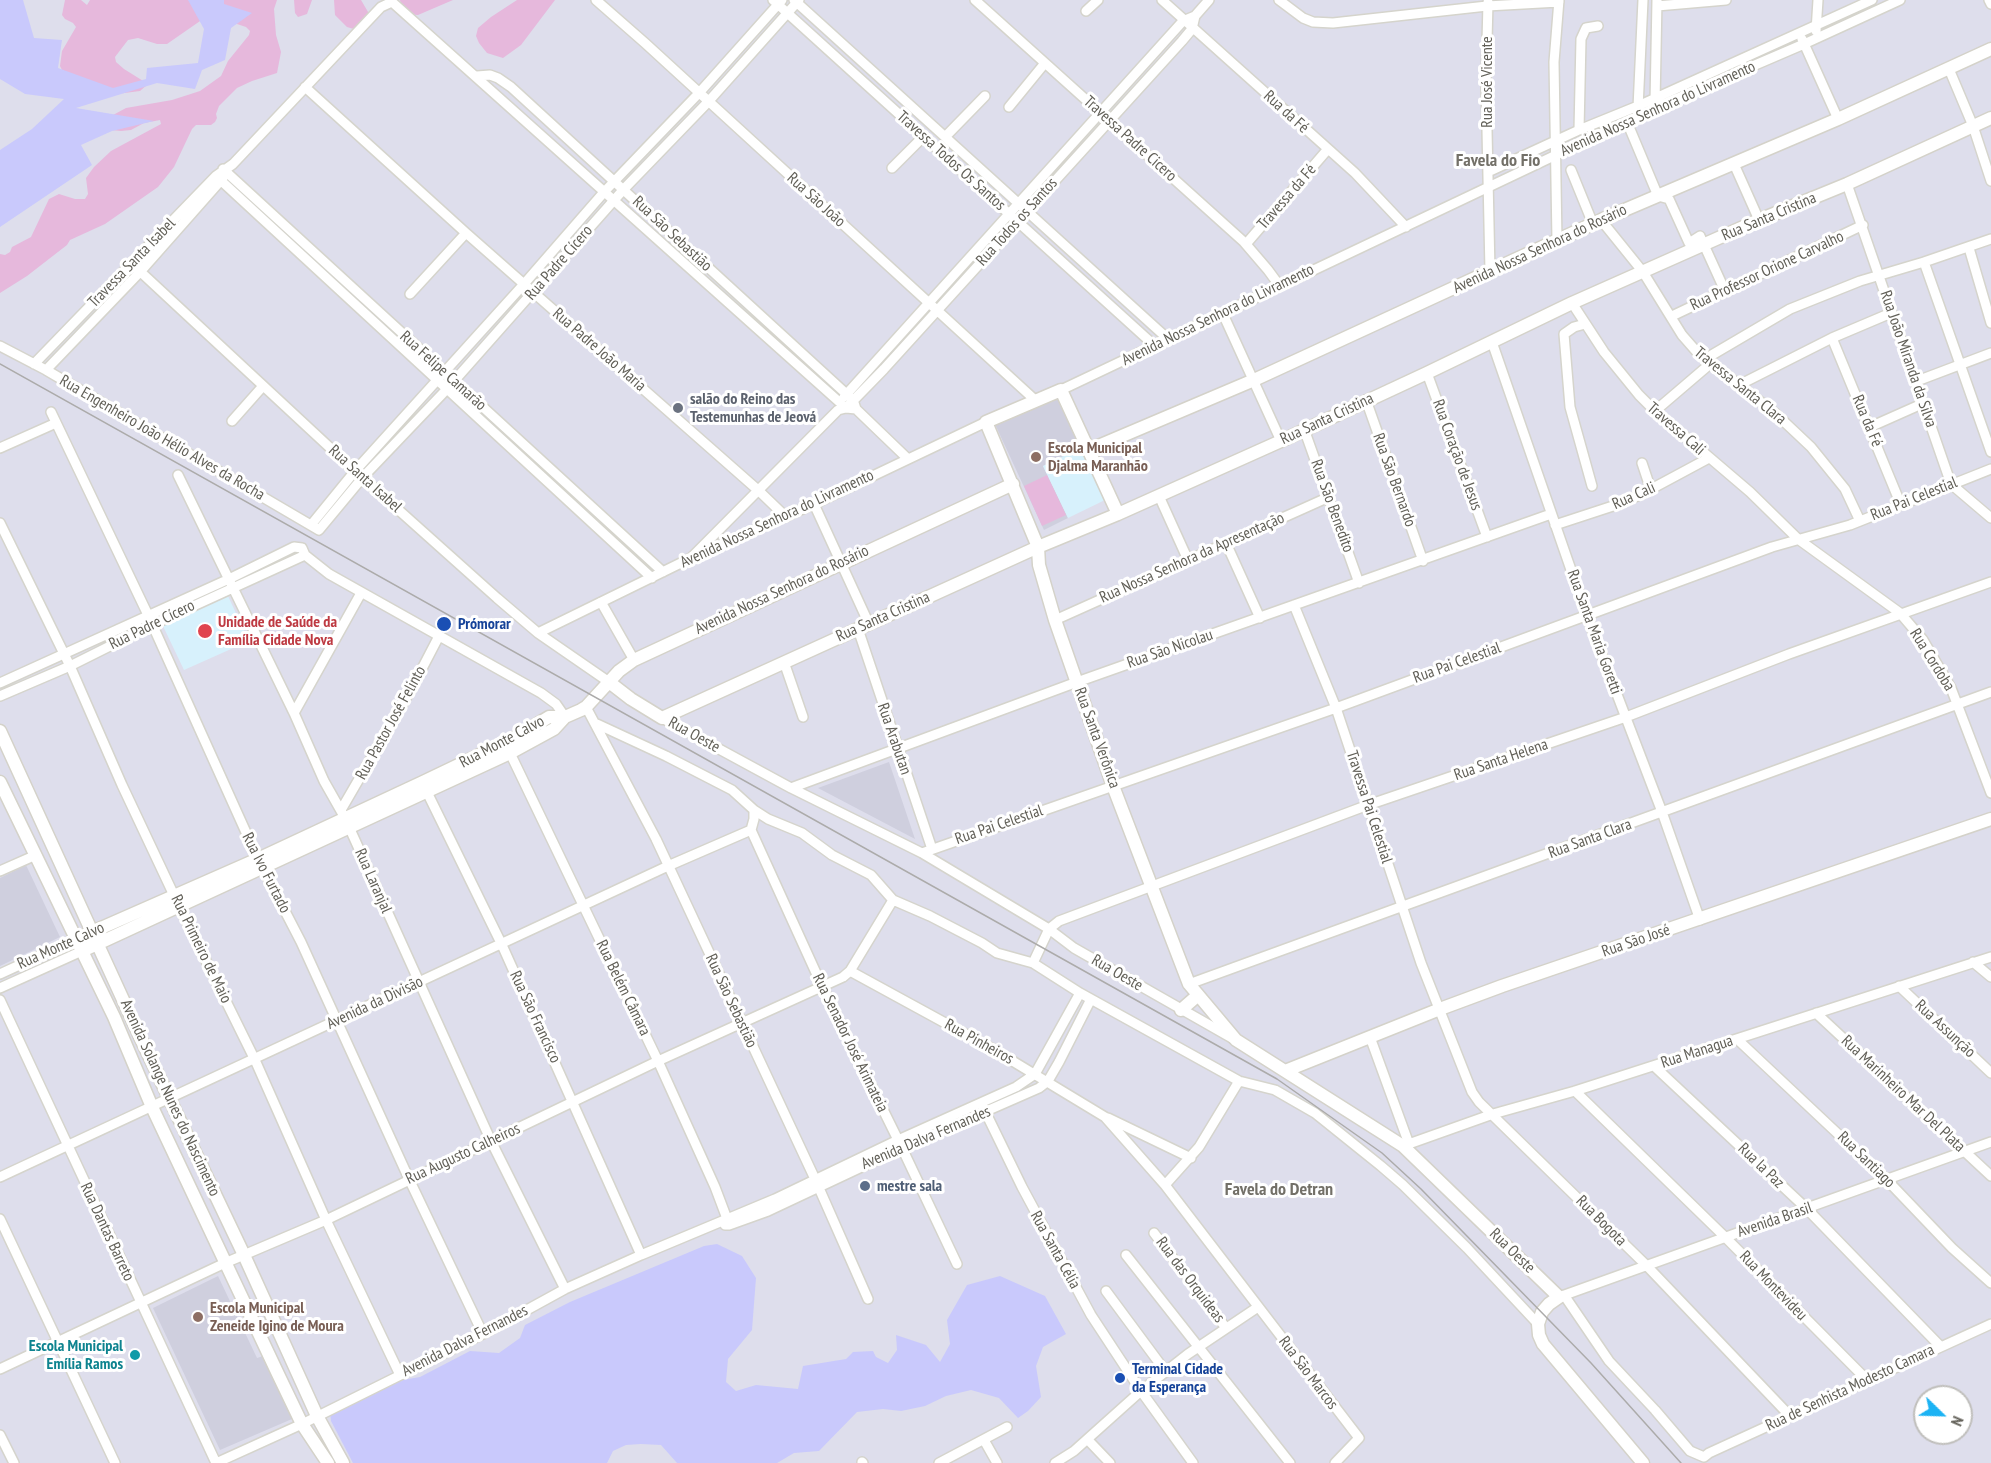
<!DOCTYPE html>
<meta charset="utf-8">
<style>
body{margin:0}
#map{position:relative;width:1991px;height:1463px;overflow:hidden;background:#dedeec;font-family:"PT Sans Narrow",sans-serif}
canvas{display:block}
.north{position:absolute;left:1913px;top:1385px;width:60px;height:60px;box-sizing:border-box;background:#fff;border:2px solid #c0bfbc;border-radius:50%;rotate:113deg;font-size:16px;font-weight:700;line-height:24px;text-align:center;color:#615f57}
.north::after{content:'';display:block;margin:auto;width:21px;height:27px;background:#1cb3f4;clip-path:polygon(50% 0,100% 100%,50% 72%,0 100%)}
</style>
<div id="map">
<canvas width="1991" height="1463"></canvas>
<div class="north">N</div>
</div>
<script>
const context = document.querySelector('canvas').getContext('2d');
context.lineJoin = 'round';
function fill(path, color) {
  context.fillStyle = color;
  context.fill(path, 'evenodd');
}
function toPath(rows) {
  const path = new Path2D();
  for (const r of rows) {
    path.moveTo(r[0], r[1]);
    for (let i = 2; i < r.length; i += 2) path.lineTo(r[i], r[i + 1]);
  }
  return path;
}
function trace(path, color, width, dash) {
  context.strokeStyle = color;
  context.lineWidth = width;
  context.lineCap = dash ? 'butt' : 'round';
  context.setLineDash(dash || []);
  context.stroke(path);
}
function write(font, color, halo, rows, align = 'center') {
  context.font = font + ' "PT Sans Narrow",sans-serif';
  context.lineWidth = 6;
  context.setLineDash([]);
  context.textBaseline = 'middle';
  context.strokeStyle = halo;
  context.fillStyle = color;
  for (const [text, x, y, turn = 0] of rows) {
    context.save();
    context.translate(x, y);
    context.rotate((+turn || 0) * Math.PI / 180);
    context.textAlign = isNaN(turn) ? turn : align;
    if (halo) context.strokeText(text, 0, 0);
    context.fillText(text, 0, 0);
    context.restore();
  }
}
fill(toPath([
 [1057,393,1082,447,1043,466,1068,518,1044,530,994,422],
 [889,762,915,839,818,788],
 [26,865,60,937,0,966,0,878],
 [218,1276,257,1358,263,1356,292,1419,220,1450,153,1308]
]), '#cfcfde');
fill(toPath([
 [1082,447,1105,500,1068,518,1043,466],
 [228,596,249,641,184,670,163,626]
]), '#d7f1fc');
fill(toPath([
 [65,0,81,0,87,5,90,0,277,0,274,9,276,35,281,52,277,73,252,81,237,88,219,106,216,114,217,118,215,122,211,125,196,125,192,129,174,167,158,187,105,224,70,240,67,245,27,276,0,293,0,254,5,255,10,252,12,247,31,237,49,199,59,194,75,199,85,199,88,194,86,178,94,167,111,151,161,124,160,120,144,123,131,130,121,131,111,130,102,121,126,108,172,100,200,91,221,76,228,61,249,35,250,31,246,27,228,21,203,19,167,44,157,44,138,38,128,40,115,57,116,62,124,69,148,84,140,91,117,94,62,70,60,66,62,51,76,27,73,23,65,19,62,15],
 [294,0,312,0,307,14,298,17,295,13],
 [334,0,361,0,371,17,357,30,347,27,335,15],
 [400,0,453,0,418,15,403,14],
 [517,0,555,0,521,45,503,58,487,53,479,43,476,36,478,28,491,17],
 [1047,475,1066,515,1042,526,1024,486]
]), '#e6b8dc');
fill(toPath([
 [0,0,23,0,34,38,62,40,58,68,113,88,146,79,147,68,198,63,204,29,188,0,224,0,224,4,252,13,231,28,225,60,202,70,195,89,157,83,76,108,154,121,112,131,81,145,92,165,0,227,0,150,32,129,64,99,25,94,0,79],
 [717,1244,742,1256,756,1278,752,1330,728,1359,726,1382,736,1391,756,1385,798,1389,803,1366,846,1359,853,1352,873,1351,876,1357,888,1363,897,1350,896,1335,926,1345,940,1362,950,1344,947,1320,967,1285,1000,1276,1045,1296,1066,1334,1043,1347,1036,1366,1041,1397,1028,1411,1018,1418,999,1398,971,1390,946,1396,925,1406,901,1411,883,1409,857,1412,819,1451,794,1453,777,1463,677,1463,661,1445,641,1444,626,1445,613,1451,607,1463,353,1463,331,1421,330,1411,386,1383,420,1377,470,1351,499,1353,520,1338,525,1325,570,1302,704,1246]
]), '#c9c9fc');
const street = toPath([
 [596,0,645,43,1035,400],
 [773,0,1155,346],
 [794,0,1168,339],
 [975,0,1244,242,1268,270,1279,285],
 [1162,0,1355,173,1406,227],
 [1279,0,1303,18,1313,22,1333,23,1487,6,1559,2],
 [1989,0,1991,4],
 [1488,2,1486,82,1490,272],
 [1657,6,1726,0],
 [1086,11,1098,0],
 [1816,31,1818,0],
 [1802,39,1838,119],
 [1949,69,1973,126,1991,181],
 [477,76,490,75,498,78,511,87,853,400,856,409,908,459],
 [305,87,466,233,759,491,786,517],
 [1655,103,1657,0],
 [1009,107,1045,63],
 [1638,108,1643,0],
 [1627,122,1658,196,1669,199,1689,243,1700,236,1725,291],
 [1579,130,1581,39,1586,28,1598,26],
 [945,137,985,96],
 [1734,164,1759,220],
 [892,168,924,136],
 [223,169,663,572],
 [1571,170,1593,224],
 [1488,172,1579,130,1638,106,1872,0],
 [216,176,652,578],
 [1847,184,1951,484,1991,518],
 [1601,220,1643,272,1682,335,1696,351,1776,414,1811,447,1845,489,1860,521],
 [1557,241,1554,62,1559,0],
 [1246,244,1328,149],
 [1969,248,1991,323],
 [1924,262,1991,452],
 [131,263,355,471,497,598,538,633,609,682],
 [410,294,466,233],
 [1572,303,1604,352,1639,395,1655,411,1750,492,1798,539,1900,613,1923,640,1951,688,1991,793],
 [1223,314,1281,441],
 [1672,316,1863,225],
 [1585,324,1574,327,1564,334,1570,407,1592,486],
 [1832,338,1901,505],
 [1492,342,1587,616,1662,812,1700,920],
 [0,346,46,370,319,530,363,477,447,389,623,190,708,102,799,0],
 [1705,359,1790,309,1860,281,1924,262,1991,239],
 [34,364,216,176,233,164,381,7,392,2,846,408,856,409],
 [46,370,140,272,223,178],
 [1427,373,1487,537],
 [1917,381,1991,353],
 [1739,385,1832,338,1891,313],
 [1061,390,1655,108,1804,44,1900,0],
 [844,397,1183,21,1195,16],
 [1366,400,1423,561],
 [1655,411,1710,364],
 [51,412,148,615,258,859,301,942,409,1179,483,1334],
 [232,421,263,386],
 [1870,427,1924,403],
 [1304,429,1359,583],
 [0,448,56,423],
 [1642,463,1651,490],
 [178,475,294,713,324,781,345,818,491,1141,565,1289],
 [1159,496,1188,560],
 [814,504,869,624],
 [0,523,70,666,122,785,179,906,255,1060,326,1220,400,1375],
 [311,525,355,471,524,284,605,191,699,93,782,0],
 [1555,525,1616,505,1642,494,1709,458],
 [1226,543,1260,618],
 [691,558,838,410,846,408,884,369,1182,41,1192,29,1195,16,1209,0],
 [601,602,634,660],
 [1294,605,1336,708,1421,963,1472,1092,1479,1102,1647,1266,1790,1416],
 [1055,620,1329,497],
 [858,629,932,849],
 [538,633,691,558,814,504,986,422],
 [784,662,803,717],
 [0,683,229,579,294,547,302,548,305,555,329,574,541,693,556,704,565,717],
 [0,696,70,666,152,625,305,555],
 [586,707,656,839,815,1179,868,1299],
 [294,713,361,593],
 [662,718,791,788,922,853,1049,929,1074,948,1232,1038],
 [597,724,666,756,732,790,754,810,768,819,802,833,832,855,871,875,893,900,930,916,982,943,997,953,1033,963,1080,993,1239,1081,1275,1090,1315,1113,1381,1166,1403,1185,1467,1248,1538,1324],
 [510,753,658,1061,715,1187,729,1224],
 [424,786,502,945,641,1255],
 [791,788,1077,682,1551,514],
 [341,810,413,686,439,636],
 [754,810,754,819,751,830,822,986,902,1148,957,1264],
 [922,853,1336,708,1772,547,1850,525,1991,469],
 [0,871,36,855],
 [1973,962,1991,977],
 [1033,963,1049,929,1059,921,1368,805,1626,717,1789,654,1991,582],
 [850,971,991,1048,1105,1117,1165,1185,1359,1438,1335,1463],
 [0,974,76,939],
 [1189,984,1991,692],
 [1899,986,1991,1073],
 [0,988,82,951],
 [0,1000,216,1463,302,1424,483,1334,565,1289,641,1255,775,1199,898,1140,1016,1087,1035,1074,1080,993],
 [1816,1013,1991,1176],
 [1370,1037,1409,1144],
 [1738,1040,1887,1180,1952,1248,1991,1283],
 [1654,1066,1807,1209,1940,1346],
 [1575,1091,1725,1237,1868,1381],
 [983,1107,1022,1187,1091,1315,1141,1391,1193,1463],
 [1108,1118,1191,1158],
 [1403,1146,1493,1114,1575,1091,1991,957],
 [0,1177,668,866,751,830],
 [1165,1185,1199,1147,1239,1081],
 [0,1219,115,1463],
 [725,1225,729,1225,768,1211,902,1148,1039,1088,1048,1081,1059,1062,1091,999],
 [1154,1233,1226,1328],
 [1126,1255,1290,1463],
 [1106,1291,1166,1372],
 [1564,1295,1609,1361,1655,1410,1690,1451,1704,1457,1709,1453,1991,1324],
 [1559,1297,1991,1142],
 [0,1369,225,1263,326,1220,658,1061,843,977,850,971,893,900],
 [0,1435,14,1463],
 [984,1440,997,1463],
 [1088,1440,1110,1463],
 [862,1462,863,1463],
 [939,1463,1007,1427],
 [1055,1463,1074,1451,1141,1391,1188,1354,1258,1307]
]);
const secondary = toPath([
 [1089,450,1254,380,1601,220,1838,119,1991,49],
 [1118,514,1061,390,986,422,1038,547,1039,565,1055,620,1113,786,1189,984,1236,1040,1403,1146,1559,1297,1549,1304,1542,1312,1538,1324,1539,1335,1543,1344,1643,1463],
 [609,682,631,699,662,718,1038,547,1118,514,1281,441,1427,373,1572,303,1759,220,1847,184,1991,118],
 [0,731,141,1039,244,1255,317,1416,343,1463],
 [0,782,114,1017,152,1107,278,1374,302,1424,328,1463],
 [76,939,258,859,423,782,513,739,549,717,565,717,581,710,586,707,619,671,634,660,1013,484],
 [82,951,510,753,554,729,565,717],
 [1181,1010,1197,996],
 [1285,1071,1440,1009,1502,986,1991,819]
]);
trace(street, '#d5d4cc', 12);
trace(secondary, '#d4d2c9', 15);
trace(street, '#fff', 9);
trace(secondary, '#fff', 12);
trace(toPath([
 [0,364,1277,1079,1382,1153,1421,1189,1591,1363,1681,1463]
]), '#acabaa', 1.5);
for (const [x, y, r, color] of [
 [678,408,6,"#6b7280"],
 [1036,457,6,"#8d6e63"],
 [444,624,8,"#1a4fb4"],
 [205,631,8,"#e0444e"],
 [865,1186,6,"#5c6f8a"],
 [198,1317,6,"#8d6e63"],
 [135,1355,6,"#0f9aa8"],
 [1120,1378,6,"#1a4fb4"]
]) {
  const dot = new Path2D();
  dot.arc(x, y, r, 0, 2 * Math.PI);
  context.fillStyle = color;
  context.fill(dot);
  trace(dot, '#fff', 2);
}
write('16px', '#615f57', '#fff', [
 ["Rua José Vicente",1487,82,-90],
 ["Avenida Nossa Senhora do Livramento",1658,109,-24],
 ["Rua da Fé",1286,112,42],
 ["Travessa Padre Cicero",1130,139,42],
 ["Travessa Todos Os Santos",951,161,42],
 ["Travessa da Fé",1287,197,-49],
 ["Rua São João",816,200,42],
 ["Rua Santa Cristina",1769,217,-23],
 ["Rua Todos os Santos",1017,222,-48],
 ["Rua São Sebastião",672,234,43],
 ["Avenida Nossa Senhora do Rosário",1540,249,-25],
 ["Travessa Santa Isabel",132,263,-46],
 ["Rua Padre Cícero",559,263,-49],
 ["Rua Professor Orione Carvalho",1767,271,-25],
 ["Avenida Nossa Senhora do Livramento",1218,315,-26],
 ["Rua Padre João Maria",599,350,41],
 ["Rua João Miranda da Silva",1908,359,71],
 ["Rua Felipe Camarão",443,371,42],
 ["Travessa Santa Clara",1740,386,39],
 ["Rua Santa Cristina",1327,419,-25],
 ["Rua da Fé",1867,421,67],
 ["Travessa Cali",1676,429,41],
 ["Rua Engenheiro João Hélio Alves da Rocha",162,438,30],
 ["Rua Coração de Jesus",1457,455,70],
 ["Rua Santa Isabel",365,479,42],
 ["Rua São Bernardo",1394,480,70],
 ["Rua Cali",1634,496,-24],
 ["Rua Pai Celestial",1914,499,-22],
 ["Rua São Benedito",1332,506,70],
 ["Avenida Nossa Senhora do Livramento",777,519,-25],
 ["Rua Nossa Senhora da Apresentação",1192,558,-24],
 ["Avenida Nossa Senhora do Rosário",782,590,-25],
 ["Rua Santa Cristina",883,617,-24],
 ["Rua Padre Cícero",152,625,-26],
 ["Rua Santa Maria Goretti",1594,632,70],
 ["Rua São Nicolau",1170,649,-19],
 ["Rua Cordoba",1932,660,58],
 ["Rua Pai Celestial",1457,663,-20],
 ["Rua Pastor José Felinto",391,723,-61],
 ["Rua Oeste",694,735,29],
 ["Rua Santa Verônica",1097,738,70],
 ["Rua Arabutan",894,739,71],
 ["Rua Monte Calvo",502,742,-28],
 ["Rua Santa Helena",1501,760,-19],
 ["Travessa Pai Celestial",1369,807,72],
 ["Rua Pai Celestial",999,825,-19],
 ["Rua Santa Clara",1590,839,-20],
 ["Rua Ivo Furtado",266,873,63],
 ["Rua Laranjal",373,881,66],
 ["Rua São José",1636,941,-19],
 ["Rua Monte Calvo",61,946,-24],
 ["Rua Primeiro de Maio",201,949,64],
 ["Rua Oeste",1117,973,30],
 ["Rua Belém Câmara",623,988,64],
 ["Rua São Sebastião",731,1001,65],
 ["Avenida da Divisão",375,1003,-25],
 ["Rua São Francisco",535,1017,65],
 ["Rua Assunção",1945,1029,43],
 ["Rua Pinheiros",979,1042,29],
 ["Rua Senador José Arimateia",850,1043,64],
 ["Rua Managua",1697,1052,-18],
 ["Rua Marinheiro Mar Del Plata",1903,1094,43],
 ["Avenida Solange Nunes do Nascimento",170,1098,65],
 ["Avenida Dalva Fernandes",926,1138,-23],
 ["Rua Augusto Calheiros",463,1154,-25],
 ["Rua Santiago",1866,1160,44],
 ["Rua la Paz",1761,1166,44],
 ["Avenida Brasil",1775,1220,-19],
 ["Rua Bogota",1601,1221,45],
 ["Rua Dantas Barreto",107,1232,65],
 ["Rua Santa Célia",1055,1250,61],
 ["Rua Oeste",1512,1251,44],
 ["Rua das Orquideas",1190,1280,53],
 ["Rua Montevideu",1773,1286,46],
 ["Avenida Dalva Fernandes",465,1341,-27],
 ["Rua São Marcos",1308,1373,53],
 ["Rua de Senhista Modesto Camara",1850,1388,-25]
]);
write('bold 16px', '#5b616d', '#fff', [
 ["salão do Reino das",690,399],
 ["Testemunhas de Jeová",690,417]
], 'left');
write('bold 16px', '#785e54', '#fff', [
 ["Escola Municipal",1048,448],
 ["Djalma Maranhão",1048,466],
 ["Escola Municipal",210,1308],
 ["Zeneide Igino de Moura",210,1326]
], 'left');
write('bold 16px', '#be3a42', '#fff', [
 ["Unidade de Saúde da",218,622],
 ["Família Cidade Nova",218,640]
], 'left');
write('bold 16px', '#164399', '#fff', [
 ["Prómorar",458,624],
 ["Terminal Cidade",1132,1369],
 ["da Esperança",1132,1387]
], 'left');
write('bold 16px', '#4e5e75', '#fff', [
 ["mestre sala",877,1186]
], 'left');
write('bold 16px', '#0d838f', '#fff', [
 ["Escola Municipal",123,1346],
 ["Emília Ramos",123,1364]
], 'right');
write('bold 18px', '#737068', '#fff', [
 ["Favela do Fio",1498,161],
 ["Favela do Detran",1279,1190]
]);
</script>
